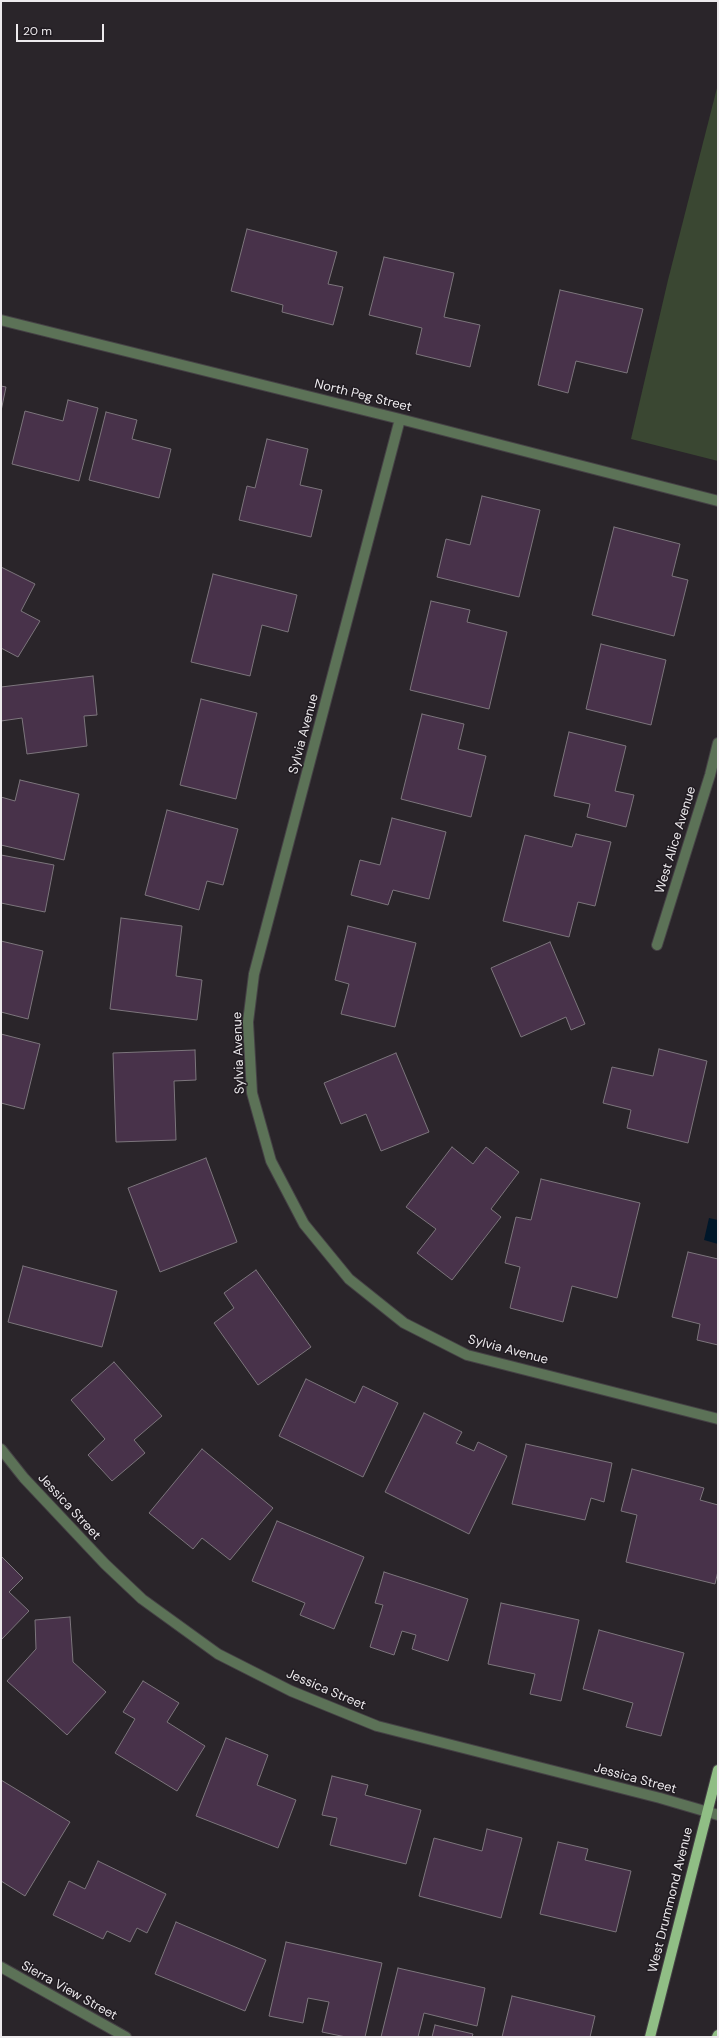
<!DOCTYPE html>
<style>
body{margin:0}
#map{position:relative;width:719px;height:2038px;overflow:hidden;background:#2a252a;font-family:"DM Sans",sans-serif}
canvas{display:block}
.frame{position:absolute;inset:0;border:2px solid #edeaed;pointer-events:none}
.scale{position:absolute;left:16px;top:24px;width:88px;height:18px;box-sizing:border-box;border:2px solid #edeaed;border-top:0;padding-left:5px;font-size:12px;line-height:14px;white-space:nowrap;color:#edeaed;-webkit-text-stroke:3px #201b21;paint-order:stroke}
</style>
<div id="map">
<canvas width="719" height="2038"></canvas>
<div class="frame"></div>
<div class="scale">20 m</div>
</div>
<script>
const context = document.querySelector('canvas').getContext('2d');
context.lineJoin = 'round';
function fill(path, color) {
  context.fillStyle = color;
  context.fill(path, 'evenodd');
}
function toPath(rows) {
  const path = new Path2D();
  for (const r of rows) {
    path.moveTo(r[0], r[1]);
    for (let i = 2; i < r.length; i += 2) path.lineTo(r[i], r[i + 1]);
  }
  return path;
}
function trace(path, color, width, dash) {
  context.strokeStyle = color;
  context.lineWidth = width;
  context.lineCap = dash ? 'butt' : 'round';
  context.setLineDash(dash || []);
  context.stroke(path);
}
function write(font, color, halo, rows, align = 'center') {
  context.font = font + ' "DM Sans",sans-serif';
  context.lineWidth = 3;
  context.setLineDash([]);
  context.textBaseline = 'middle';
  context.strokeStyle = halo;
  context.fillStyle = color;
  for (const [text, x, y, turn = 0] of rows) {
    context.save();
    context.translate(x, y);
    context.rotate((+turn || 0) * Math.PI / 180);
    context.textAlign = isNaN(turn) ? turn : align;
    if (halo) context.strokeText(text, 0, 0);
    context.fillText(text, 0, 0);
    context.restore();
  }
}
fill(toPath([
 [718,84,718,461,631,439,668,280]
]), '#3a4732');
fill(toPath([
 [709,1218,718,1220,718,1244,704,1240]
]), '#00172a');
const building = toPath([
 [247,229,337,252,328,284,343,287,333,325,282,312,283,305,231,291,247,229],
 [384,257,454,273,444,317,480,325,470,367,416,354,422,328,369,315,384,257],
 [560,290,643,309,627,373,576,361,568,393,538,385,560,290],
 [1,386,6,387,1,411,1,386],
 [68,400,98,408,79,481,12,464,25,411,63,421,68,400],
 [106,412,137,420,132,439,171,449,159,498,89,480,106,412],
 [267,439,308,449,300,485,322,490,311,537,239,520,247,486,255,488,267,439],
 [482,496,540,510,519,597,437,577,446,539,470,545,482,496],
 [614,527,680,544,672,576,688,580,674,636,592,615,614,527],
 [1,567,35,584,21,611,40,621,18,657,1,648,1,567],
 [213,574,297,595,288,632,262,625,250,676,191,662,213,574],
 [431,601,470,610,467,622,507,632,489,709,410,690,431,601],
 [601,644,666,660,651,725,586,709,601,644],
 [93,676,97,715,84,716,87,746,27,754,22,718,1,721,1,687,93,676],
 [201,699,257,713,236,799,180,785,201,699],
 [422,714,464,724,458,749,486,756,471,817,401,799,422,714],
 [569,732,626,746,615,791,634,795,626,827,587,817,590,804,554,796,569,732],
 [20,780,79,794,64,860,1,845,1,797,15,801,20,780],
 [167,810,238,829,223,885,207,881,199,910,145,895,167,810],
 [392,818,446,832,429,899,393,890,388,905,351,895,360,860,380,865,392,818],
 [576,834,611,842,595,906,578,902,569,937,503,921,525,835,572,847,576,834],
 [1,855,54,865,45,912,1,903,1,855],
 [121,918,182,926,176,976,202,980,197,1020,110,1009,121,918],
 [348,926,416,943,395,1027,341,1014,349,984,335,980,348,926],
 [1,941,43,951,28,1019,1,1012,1,941],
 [550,942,585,1024,571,1030,566,1017,521,1037,491,968,550,942],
 [1,1034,40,1044,24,1109,1,1103,1,1034],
 [659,1049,707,1061,688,1143,627,1128,631,1110,603,1103,612,1067,653,1076,659,1049],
 [195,1050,196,1080,174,1081,176,1140,116,1142,113,1053,195,1050],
 [396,1053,429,1132,381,1151,366,1114,341,1124,324,1083,396,1053],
 [452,1147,473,1164,486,1147,519,1172,491,1209,501,1217,452,1280,417,1253,436,1229,406,1207,452,1147],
 [206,1158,237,1242,160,1272,128,1188,206,1158],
 [541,1179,640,1203,617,1298,572,1286,563,1322,510,1308,520,1267,505,1263,516,1217,531,1220,541,1179],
 [688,1252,718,1259,718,1345,697,1340,700,1324,672,1317,688,1252],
 [23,1266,117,1291,102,1347,8,1322,23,1266],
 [256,1270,311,1347,258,1385,214,1323,234,1308,224,1293,256,1270],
 [114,1362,162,1416,134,1440,145,1453,112,1481,88,1455,105,1439,71,1400,114,1362],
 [306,1379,355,1403,363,1386,398,1403,363,1477,279,1436,306,1379],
 [424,1413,462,1432,456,1443,474,1451,478,1442,507,1456,469,1534,385,1492,424,1413],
 [526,1444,612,1463,604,1502,591,1498,585,1520,512,1504,526,1444],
 [202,1449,273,1508,230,1560,202,1538,193,1549,149,1513,202,1449],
 [632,1469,704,1488,700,1500,718,1505,718,1571,715,1584,626,1562,637,1515,621,1511,632,1469],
 [277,1521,364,1557,334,1629,300,1615,305,1603,252,1581,277,1521],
 [1,1556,23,1578,9,1592,29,1611,1,1640,1,1556],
 [384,1572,468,1599,448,1661,412,1649,416,1635,402,1631,394,1655,370,1647,383,1605,375,1603,384,1572],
 [501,1603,579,1620,561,1701,530,1694,535,1674,488,1664,501,1603],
 [70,1617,73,1662,106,1692,67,1735,7,1681,36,1649,35,1620,70,1617],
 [599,1630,684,1653,661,1736,626,1727,633,1703,583,1689,599,1630],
 [143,1681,179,1703,167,1722,205,1746,177,1791,115,1753,135,1719,123,1712,143,1681],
 [226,1738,268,1755,257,1785,296,1800,278,1848,196,1816,226,1738],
 [332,1776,368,1785,365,1795,421,1810,406,1864,330,1845,337,1818,322,1815,332,1776],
 [1,1780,70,1822,25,1896,1,1881,1,1780],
 [487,1829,522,1838,501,1918,419,1896,434,1838,482,1851,487,1829],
 [558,1842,588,1849,585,1860,631,1871,616,1932,540,1914,558,1842],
 [98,1861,166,1894,147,1933,137,1928,130,1942,107,1931,103,1939,53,1915,69,1881,85,1889,98,1861],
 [176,1922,266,1960,245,2011,155,1974,176,1922],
 [286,1942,382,1963,365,2037,346,2037,322,2032,329,2002,308,1998,303,2023,269,2016,286,1942],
 [398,1968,485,1988,477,2026,424,2013,418,2037,381,2037,398,1968],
 [512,1996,595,2016,590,2037,502,2037,512,1996],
 [435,2025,473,2034,472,2037,432,2037,435,2025]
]);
fill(building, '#48324a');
trace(building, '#7c757c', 1);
const minor = toPath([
 [1,320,400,419,718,501],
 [400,419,254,974,248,1022,252,1093,271,1161,304,1224,349,1279,404,1323,467,1355,718,1419],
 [657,945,710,775,718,743],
 [1,1449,24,1478,105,1564,142,1599,218,1654,291,1691,377,1726,660,1798,718,1815],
 [1,1967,126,2037]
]);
const major = toPath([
 [650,2037,718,1770],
 [717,2037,718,2035]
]);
trace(minor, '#454145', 12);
trace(major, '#454145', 12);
trace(minor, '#5c7257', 10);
trace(major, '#90be85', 10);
write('13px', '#edeaed', '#201b21', [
 ["North Peg Street",363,396,14],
 ["Sylvia Avenue",304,734,-75],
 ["West Alice Avenue",676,840,-73],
 ["Sylvia Avenue",239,1053,-92],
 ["Sylvia Avenue",508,1350,15],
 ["Jessica Street",69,1507,47],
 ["Jessica Street",326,1690,23],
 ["Jessica Street",635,1779,15],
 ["West Drummond Avenue",671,1900,-76],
 ["Sierra View Street",69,1991,29]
]);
</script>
